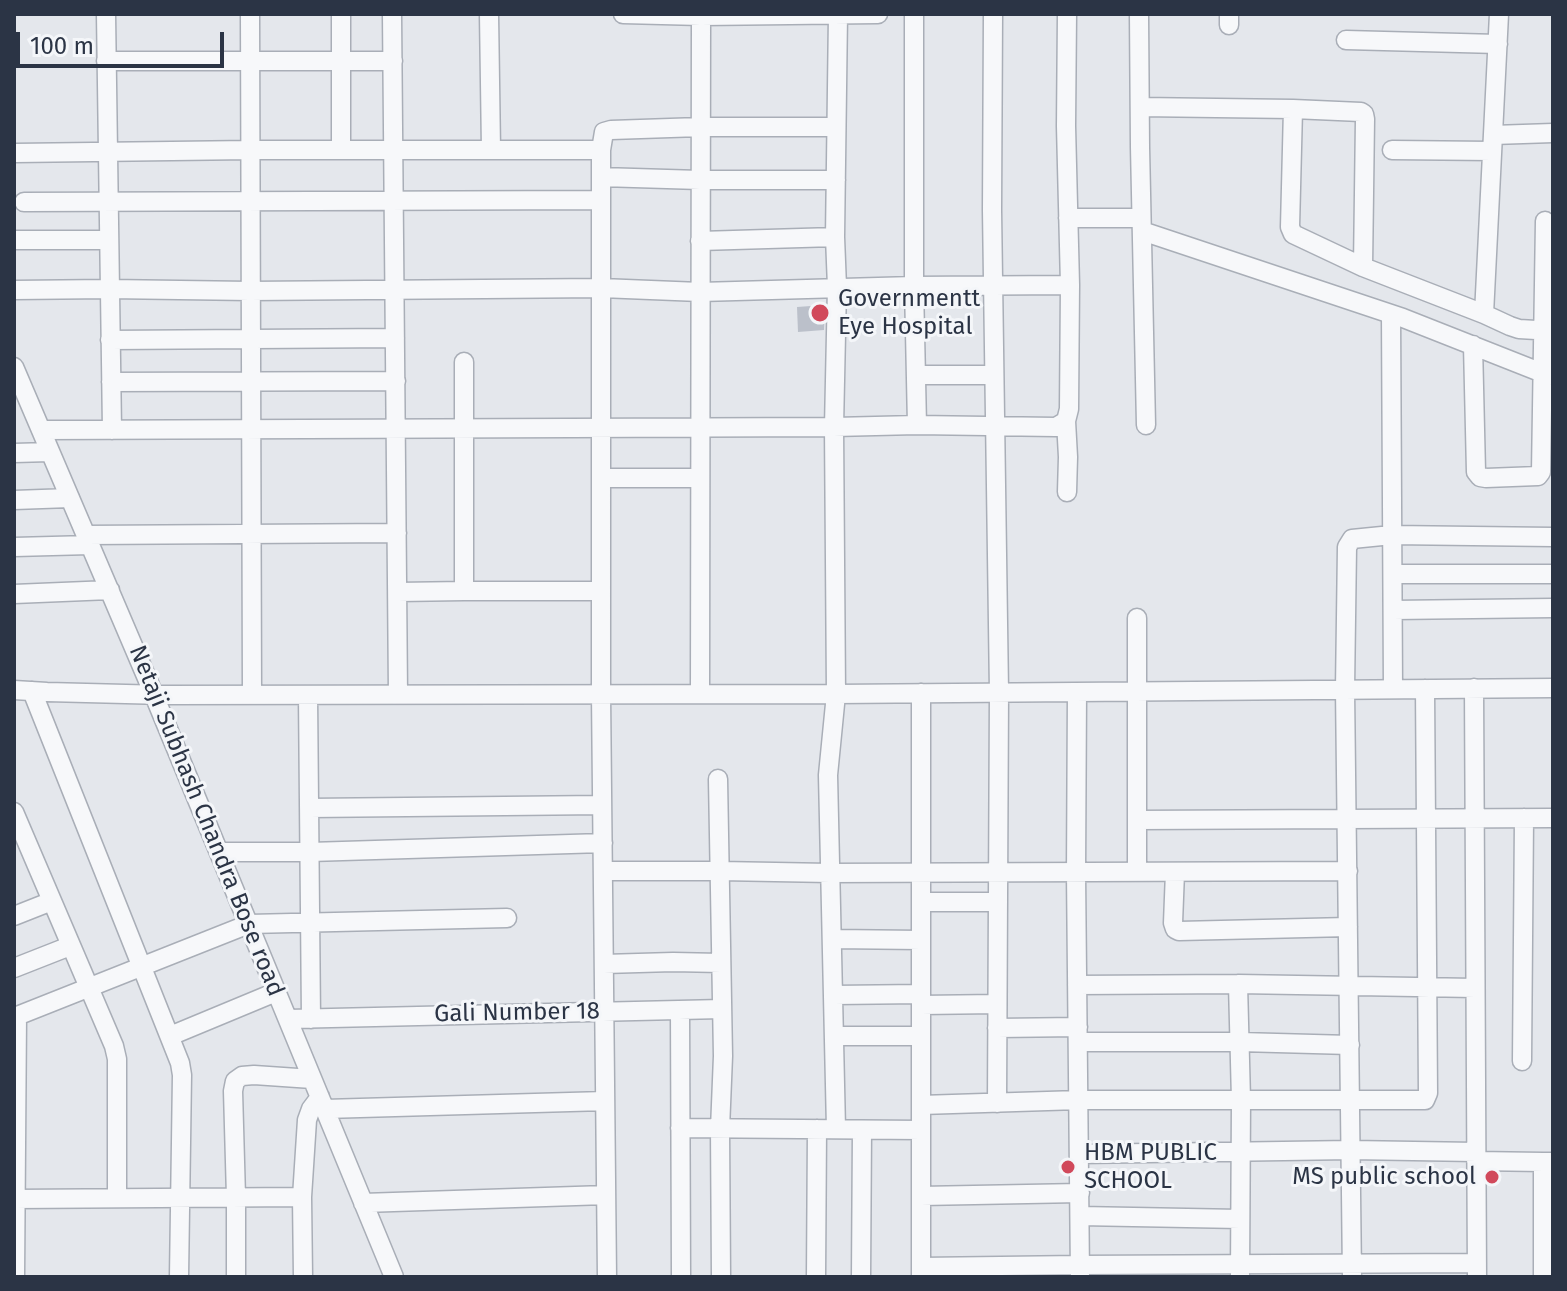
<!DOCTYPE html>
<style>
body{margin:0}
#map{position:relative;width:1567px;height:1291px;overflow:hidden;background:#e4e7ec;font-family:"Fira Sans",sans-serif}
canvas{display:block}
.frame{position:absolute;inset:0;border:16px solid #2b3445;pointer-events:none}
.scale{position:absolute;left:16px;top:32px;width:208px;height:36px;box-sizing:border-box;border:4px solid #2b3445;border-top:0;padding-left:10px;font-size:24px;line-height:28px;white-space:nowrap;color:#2b3445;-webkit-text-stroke:6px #f4f6f9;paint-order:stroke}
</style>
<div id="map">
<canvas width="1567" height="1291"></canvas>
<div class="frame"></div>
<div class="scale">100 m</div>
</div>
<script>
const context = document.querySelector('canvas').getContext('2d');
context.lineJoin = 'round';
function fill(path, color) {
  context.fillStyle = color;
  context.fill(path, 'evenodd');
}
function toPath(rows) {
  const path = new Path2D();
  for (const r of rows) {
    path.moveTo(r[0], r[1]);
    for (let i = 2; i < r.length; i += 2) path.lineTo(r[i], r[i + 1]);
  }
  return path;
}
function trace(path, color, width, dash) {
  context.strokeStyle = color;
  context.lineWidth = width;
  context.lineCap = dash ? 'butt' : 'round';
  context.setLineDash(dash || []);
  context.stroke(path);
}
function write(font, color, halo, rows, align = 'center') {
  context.font = font + ' "Fira Sans",sans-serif';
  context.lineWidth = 6;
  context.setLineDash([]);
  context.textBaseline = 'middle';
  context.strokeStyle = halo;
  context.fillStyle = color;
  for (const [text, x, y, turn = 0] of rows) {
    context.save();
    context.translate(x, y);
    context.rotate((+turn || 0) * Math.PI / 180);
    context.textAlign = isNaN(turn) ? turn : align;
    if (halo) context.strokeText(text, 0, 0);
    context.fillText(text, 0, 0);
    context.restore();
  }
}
fill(toPath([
 [825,305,824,330,798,332,797,307]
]), '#bbc0ca');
const minor = toPath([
 [106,14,112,430],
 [250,14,252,695],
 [392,14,398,694],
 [489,14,491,150],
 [623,14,701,16,878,14],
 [914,14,914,286,917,425],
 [993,14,992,210,999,692,997,1103],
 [1139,14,1140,147,1146,425],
 [1229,14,1229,25],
 [1346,40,1498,44],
 [106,61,393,61],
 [1140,107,1293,109,1361,112,1364,114,1365,119,1363,267],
 [1293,109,1290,227,1293,234,1363,267,1484,314,1510,326,1519,329,1553,331],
 [1493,135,1553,133],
 [341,150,341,14],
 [1392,150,1492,151],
 [15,153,250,150,601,150],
 [601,177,700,180,836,180],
 [24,202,601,200],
 [1068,218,1141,218],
 [1142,231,1403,318,1550,376],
 [14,240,108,240],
 [700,241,835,237],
 [14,290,109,289,250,291,601,288,700,292,914,286,1070,285],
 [1391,314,1393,689],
 [1484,314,1499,14],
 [110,340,395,338],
 [1473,345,1476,472,1480,477,1486,478,1538,476,1541,472,1545,221],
 [464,362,464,591,601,591],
 [14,367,149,683,394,1277],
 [916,375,994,375],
 [111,382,396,381],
 [1066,421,1068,457,1067,492],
 [41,430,834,427,917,425,1056,427,1066,421,1069,409,1070,285,1066,126,1067,14],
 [14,453,50,452],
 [601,478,700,478],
 [14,500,70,498],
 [86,535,397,533],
 [14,547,90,545],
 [1393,574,1553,574],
 [398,592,464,591],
 [14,594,110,590],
 [1393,610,1553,608],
 [1137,618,1137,872],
 [1474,688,1477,1277],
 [14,690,47,692,165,695,836,694,1553,688],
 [32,691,180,1063,182,1075,179,1277],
 [1077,692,1076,873,1080,1277],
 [921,693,921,1277],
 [700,694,701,14],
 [308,695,311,1019],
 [718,779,723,1056,720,1129,721,1277],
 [309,808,602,805],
 [14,812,114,1046,117,1059,117,1198],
 [1137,820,1553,818],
 [219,852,310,852,603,843],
 [603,871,720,871,830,873,1348,871],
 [1175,872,1173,923,1175,929,1179,931,1348,927],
 [921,902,998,902],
 [14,916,52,901],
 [833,939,921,940],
 [604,964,673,962,721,963],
 [14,968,70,946],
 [1238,984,1241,1100,1240,1277],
 [1077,985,1238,984,1475,988],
 [834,995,921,994],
 [921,1005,997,1004],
 [680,1010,681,1277],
 [288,1019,722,1009],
 [997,1028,1078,1027],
 [170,1036,276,992],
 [835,1036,921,1036],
 [1078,1042,1240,1042,1350,1045],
 [1522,1061,1524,818],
 [921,1105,1079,1100,1425,1100,1428,1093,1425,689],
 [325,1109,605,1101],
 [680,1128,921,1130],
 [836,1129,828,775,836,694,834,427,837,287,835,237,838,14],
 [1080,1154,1351,1150,1476,1152],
 [1476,1161,1543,1162],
 [921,1196,1080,1193],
 [14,1199,302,1197],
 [363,1203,606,1195],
 [1080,1216,1240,1219],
 [921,1267,1080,1265,1477,1263],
 [15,1277,17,1016,249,924,507,918],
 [236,1277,236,1197,233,1091,235,1081,242,1076,254,1075,312,1079],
 [303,1277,302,1197,307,1120,311,1109,320,1097],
 [607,1277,601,694,601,150,604,132,611,130,700,127,836,127],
 [816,1277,817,1129],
 [861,1277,862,1130],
 [1352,1277,1345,689,1347,547,1352,539,1392,535,1553,537],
 [1543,1277,1543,1162,1553,1162]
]);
trace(minor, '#a9aeb7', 21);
trace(minor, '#f7f8fa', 18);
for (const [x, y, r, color] of [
 [820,313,10,"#d1495b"],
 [1068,1167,8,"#d1495b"],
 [1492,1177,8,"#d1495b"]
]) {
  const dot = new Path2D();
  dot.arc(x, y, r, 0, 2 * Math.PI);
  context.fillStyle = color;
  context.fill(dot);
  trace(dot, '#f4f6f9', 3);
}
write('24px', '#2b3445', '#f4f6f9', [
 ["Governmentt",838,299],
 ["Eye Hospital",838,327],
 ["HBM PUBLIC",1084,1153],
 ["SCHOOL",1084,1181],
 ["MS public school",1476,1177,"right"]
], 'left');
write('24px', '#2b3445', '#f4f6f9', [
 ["Netaji Subhash Chandra Bose road",206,821,68],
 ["Gali Number 18",517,1013,-1]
]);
</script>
